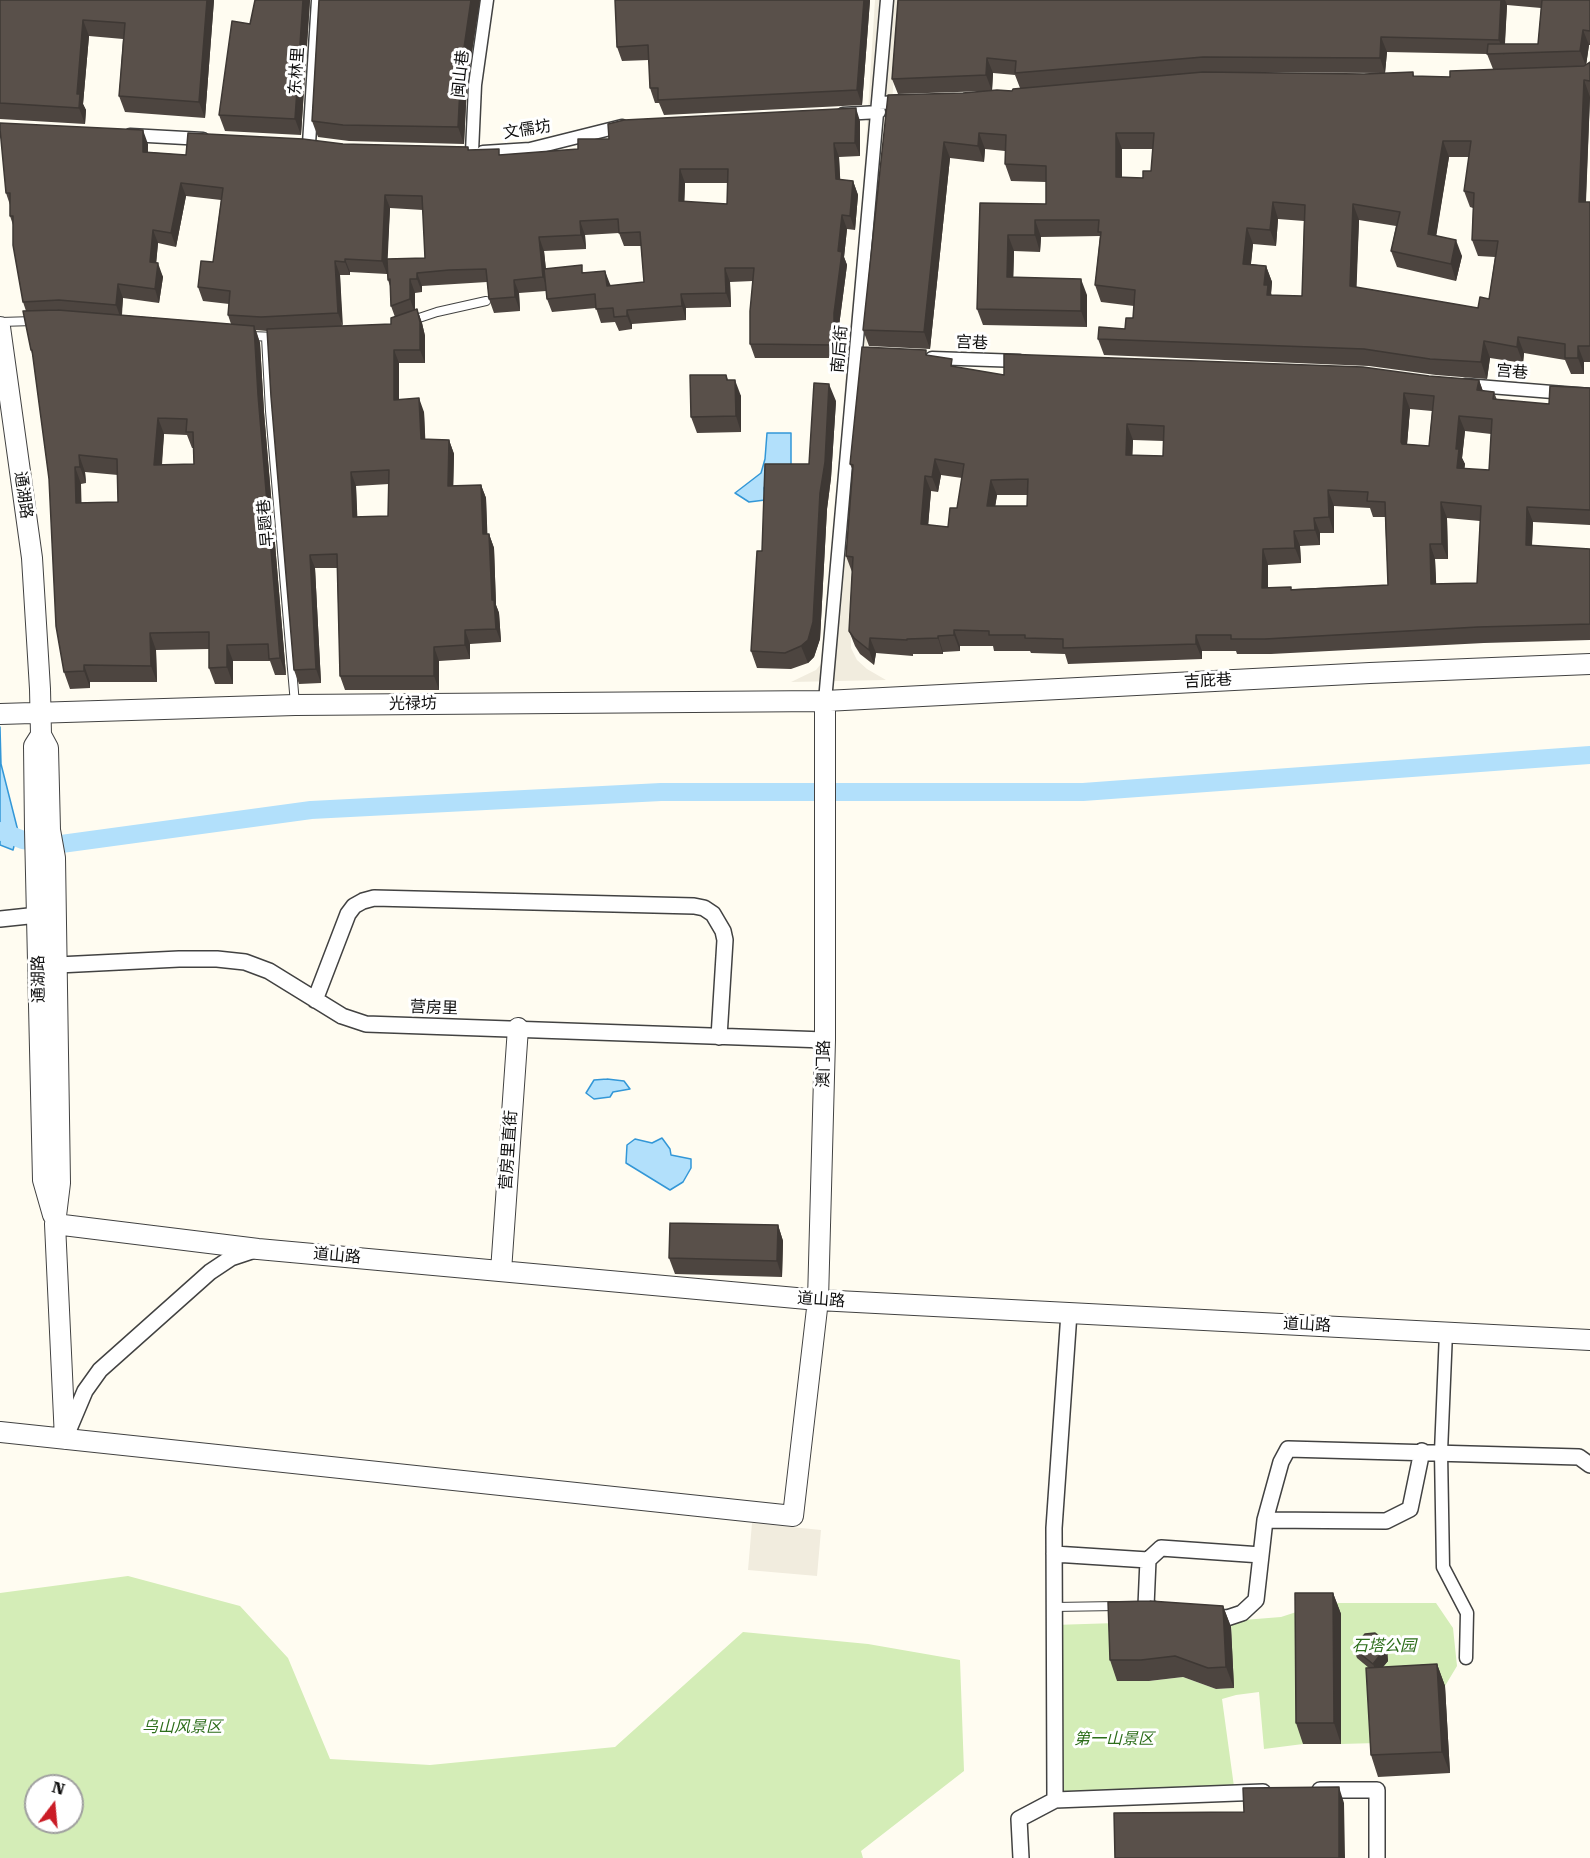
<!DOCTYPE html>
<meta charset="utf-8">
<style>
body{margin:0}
#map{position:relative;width:1590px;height:1858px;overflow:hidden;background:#fffcf1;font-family:"Roboto Serif",serif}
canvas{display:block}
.north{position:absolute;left:24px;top:1774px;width:60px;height:60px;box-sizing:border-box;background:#fff;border:2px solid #9f9f9f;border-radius:50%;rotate:16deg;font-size:16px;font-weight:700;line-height:24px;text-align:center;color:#0f0f0f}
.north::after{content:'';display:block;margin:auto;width:21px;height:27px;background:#ca1c26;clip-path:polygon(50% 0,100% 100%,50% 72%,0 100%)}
</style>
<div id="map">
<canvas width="1590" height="1858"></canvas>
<div class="north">N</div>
</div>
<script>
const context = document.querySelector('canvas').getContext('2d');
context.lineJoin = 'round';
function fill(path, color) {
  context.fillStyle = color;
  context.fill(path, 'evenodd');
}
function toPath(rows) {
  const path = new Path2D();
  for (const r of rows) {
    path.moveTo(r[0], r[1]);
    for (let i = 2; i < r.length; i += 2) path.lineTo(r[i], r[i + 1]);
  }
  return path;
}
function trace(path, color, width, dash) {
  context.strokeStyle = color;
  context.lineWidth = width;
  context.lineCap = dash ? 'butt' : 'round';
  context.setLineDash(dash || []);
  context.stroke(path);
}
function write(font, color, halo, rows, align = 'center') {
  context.font = font + ' "Roboto Serif","Noto Sans SC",serif';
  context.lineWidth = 6;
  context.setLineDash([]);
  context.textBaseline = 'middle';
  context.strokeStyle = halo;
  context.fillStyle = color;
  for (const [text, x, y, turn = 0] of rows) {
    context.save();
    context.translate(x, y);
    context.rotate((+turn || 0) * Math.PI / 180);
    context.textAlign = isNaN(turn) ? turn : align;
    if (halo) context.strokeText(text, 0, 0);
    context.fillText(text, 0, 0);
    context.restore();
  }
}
fill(toPath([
 [128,1576,240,1606,288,1658,330,1759,430,1765,615,1747,743,1632,868,1644,960,1660,964,1771,861,1851,863,1858,0,1858,0,1593],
 [36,1786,72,1786,72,1822,36,1822],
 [1324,1603,1436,1603,1453,1628,1457,1666,1445,1686,1374,1689,1377,1743,1341,1744,1341,1615,1303,1615,1303,1744,1264,1749,1259,1692,1236,1695,1222,1699,1235,1794,1055,1800,1054,1625,1116,1623,1117,1681,1149,1681,1183,1677,1216,1689,1233,1688,1231,1621,1281,1617]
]), '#d4edb7');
fill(toPath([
 [875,0,899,0,892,103,866,355,851,551,851,648,857,660,867,669,886,680,791,682,816,670,825,659,839,488,846,368,862,205],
 [752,1523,821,1530,817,1576,748,1570]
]), '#f1ecde');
const water = toPath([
 [767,433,791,433,791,474,771,471,764,488,765,500,749,502,735,493,761,473,765,459,767,433],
 [0,727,1,764,18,831,13,850,0,845,0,727],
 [607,1079,624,1081,630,1089,613,1092,610,1097,594,1099,586,1093,594,1080,607,1079],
 [662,1138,670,1149,671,1155,691,1159,691,1168,683,1182,670,1190,626,1163,627,1145,635,1139,652,1143,662,1138]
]);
fill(water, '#b2e0fb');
trace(water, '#3397d7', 1.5);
trace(toPath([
 [0,831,23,840,54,845,311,810,661,792,1083,792,1590,755]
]), '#b2e0fb', 18);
const service = toPath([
 [413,320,437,312,486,301],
 [0,322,34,321],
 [250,336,277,337],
 [266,337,270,411,295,704],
 [1054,1607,1117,1606]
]);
const pedestrian = toPath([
 [879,103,902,102],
 [843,114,879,112],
 [130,135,203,139],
 [309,144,318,0],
 [472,152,475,85,487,0],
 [483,152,530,149,622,126],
 [932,358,1020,361],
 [1465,385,1590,395],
 [825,701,887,0],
 [1446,1332,1441,1452,1443,1567,1467,1613,1466,1658]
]);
const minor = toPath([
 [0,919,38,915],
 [58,965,179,959,217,959,245,962,269,971,342,1016,366,1024,825,1040],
 [315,1000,348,914,354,906,363,901,374,898,694,906,704,908,713,914,723,931,725,940,719,1037],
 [66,1436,85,1391,100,1370,210,1272,231,1258,255,1250],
 [1265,1520,1386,1521,1410,1509,1422,1451],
 [1054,1554,1148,1560],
 [1159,1612,1146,1606,1148,1560,1161,1548,1261,1555],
 [1207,1616,1227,1618,1242,1613,1256,1600,1265,1520,1281,1462,1288,1449,1579,1457,1590,1465],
 [1320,1790,1377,1790,1377,1858],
 [1055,1800,1054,1528,1069,1313],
 [1021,1858,1019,1819,1055,1800,1263,1792]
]);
const tertiary = toPath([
 [0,327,32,558,40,689,41,735,48,748,50,830,55,858,60,1183,55,1224,65,1439],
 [0,714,295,705,825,701,1370,673,1590,664],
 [41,735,34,746,35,830,43,1180,53,1215],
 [55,1224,258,1249,818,1300,1590,1340],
 [501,1271,518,1028],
 [0,1432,793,1516,818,1300,825,1040,825,701]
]);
trace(service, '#424242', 10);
trace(pedestrian, '#424242', 15);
trace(minor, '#424242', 18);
trace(tertiary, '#424242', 22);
trace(service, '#fff', 8);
trace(pedestrian, '#fff', 12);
trace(minor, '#fff', 15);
trace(tertiary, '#fff', 20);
fill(toPath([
 [0,0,214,0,205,118,125,112,119,96,123,39,89,36,83,104,86,110,85,124,0,119],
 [255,0,310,0,301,135,225,131,219,115,250,24],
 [319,0,480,0,467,84,464,144,349,141,318,137,312,121],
 [870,0,862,105,664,115,659,103,655,103,650,88,649,60,622,61,617,47],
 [898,0,1590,0,1590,45,1589,45,1586,65,1590,62,1590,97,1586,202,1590,202,1590,362,1584,362,1584,374,1571,374,1565,360,1524,353,1523,363,1490,358,1487,379,1436,375,1369,366,1104,355,1098,339,1125,329,1133,318,1134,306,1101,302,1095,285,1100,236,1041,237,1040,252,1014,251,1013,277,1087,295,1087,327,983,325,977,309,980,203,1046,204,1046,182,1011,181,1005,164,1005,151,985,149,984,162,950,158,930,349,869,346,863,330,963,93,987,91,898,94,892,79],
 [1507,5,1541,8,1538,44,1505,44],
 [1387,52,1487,54,1493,69,1450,77,1414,76,1413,72,1364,74,1206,72,1385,73],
 [993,73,1015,75,1020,88,1012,91,992,90],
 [1122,149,1153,149,1151,171,1143,178,1122,178],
 [1449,157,1469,157,1464,191,1470,207,1473,208,1472,240,1478,256,1495,257,1489,299,1478,308,1356,287,1359,220,1396,226,1391,251,1397,267,1456,281,1462,256,1436,235],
 [1278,219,1304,221,1302,296,1271,295,1272,282,1266,266,1251,264,1253,244,1276,246],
 [860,121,860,156,839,157,840,180,853,181,858,195,855,230,847,229,844,257,847,265,839,326,839,358,755,358,750,344,753,281,730,282,731,307,686,308,686,320,632,324,632,329,619,331,615,322,601,323,596,308,552,312,547,299,546,291,519,293,520,311,494,313,489,299,487,282,422,286,422,292,415,293,415,310,417,309,422,323,425,336,425,363,399,363,399,399,424,412,425,439,449,440,454,454,453,486,481,485,486,498,487,534,489,534,494,548,496,605,499,613,501,642,470,644,470,659,439,661,439,690,345,690,340,676,337,568,315,568,321,683,299,684,294,670,267,331,256,330,260,343,264,412,286,675,275,675,270,661,233,661,233,684,215,684,209,668,209,649,156,650,157,682,90,682,90,688,70,689,64,672,49,479,33,357,31,350,26,311,23,302,13,225,10,216,10,205,6,193,148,144,148,152,186,155,343,144,468,147,469,150,501,155,578,149,609,139],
 [685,183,728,183,727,204,684,202],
 [186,196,221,200,213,262,198,287,203,301,229,304,228,315,231,324,122,315,123,298,159,303,163,277,156,263,158,243,176,247],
 [390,208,423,210,425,258,387,259],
 [619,233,624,246,641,246,644,282,611,286,610,284,584,272,546,269,544,251,586,249,585,235],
 [387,262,388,280,390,286,391,306,395,317,391,324,342,326,340,275,350,275,350,272,387,274],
 [164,434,187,435,192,448,193,448,194,464,162,465],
 [85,472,118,475,118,502,81,503,81,484,86,483],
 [389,484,388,516,357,517,356,486],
 [928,355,955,367,1004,375,1429,376,1479,380,1483,391,1494,392,1497,400,1549,404,1590,388,1590,525,1533,522,1532,546,1590,549,1590,640,1484,643,1271,654,1237,654,1236,651,1202,651,1202,659,1068,664,1065,654,1031,653,1030,651,994,651,993,646,960,646,960,651,943,652,943,654,913,654,913,656,876,653,874,665,860,654,855,646,849,631,852,572,846,556,853,471,850,464],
 [1410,409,1432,411,1429,446,1407,444],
 [1465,431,1491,434,1489,470,1464,469,1465,464,1462,458],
 [1133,440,1164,441,1163,456,1132,455],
 [941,475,962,478,957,508,948,527,928,525,931,491,938,492],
 [997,495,1028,495,1027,506,995,506],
 [1334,506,1370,508,1373,517,1385,517,1388,585,1292,589,1268,588,1268,565,1301,563,1300,546,1320,545,1320,533,1334,533],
 [1447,518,1480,521,1477,583,1436,584,1435,559,1448,559],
 [726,375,728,380,741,396,741,432,697,433,691,417],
 [836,401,831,478,827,509,820,639,814,657,808,663,791,669,757,668,751,651,762,551,809,464],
 [778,1225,783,1241,782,1277,675,1274,669,1258],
 [1333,1593,1341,1614,1341,1744,1303,1744,1296,1723],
 [1223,1606,1231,1627,1234,1688,1216,1689,1183,1677,1149,1681,1117,1681,1110,1660],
 [1383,1639,1387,1650,1388,1661,1383,1667,1437,1664,1445,1686,1450,1773,1378,1777,1371,1755,1369,1668,1357,1658,1353,1648]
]), '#4d4540');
fill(toPath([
 [207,0,214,0,205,118,199,102],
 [303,0,310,0,301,135,295,119],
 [471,0,480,0,467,84,464,144,458,127,461,68],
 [864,0,870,0,862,105,857,90],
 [1501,0,1505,0,1507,5,1504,55,1499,40],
 [83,20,89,36,83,104,86,110,85,124,79,108,77,94],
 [1583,30,1589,45,1586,66,1580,51],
 [1381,37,1387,52,1385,73,1380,58],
 [987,58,993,73,992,91,986,75],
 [1584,80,1590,97,1585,218,1579,202],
 [856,108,860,121,860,156,855,143],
 [143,130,148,144,147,166,143,152],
 [979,133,985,149,984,162,978,146],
 [1116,133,1122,149,1122,194,1116,177],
 [1443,141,1449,157,1434,250,1428,234],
 [944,142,950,158,930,349,924,332],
 [834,143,839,157,841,193,836,179],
 [680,169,685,183,684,215,679,201],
 [853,181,858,195,855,230,850,216],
 [181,183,186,196,176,247,171,233],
 [385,195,390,208,387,274,382,261],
 [1273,202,1278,219,1276,246,1270,230],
 [1353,204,1359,220,1356,303,1350,286],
 [842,215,847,229,844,257,847,265,839,326,839,358,834,345,834,313,838,251],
 [1035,220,1041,237,1040,252,1035,235],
 [580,221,585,235,586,249,581,235],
 [1247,228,1253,244,1249,280,1243,264],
 [153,230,158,243,155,276,150,262],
 [1008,235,1014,251,1013,293,1007,277],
 [539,237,544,251,548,291,543,277],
 [1456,240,1462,256,1456,281,1451,264],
 [345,259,350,272,350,275,345,262],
 [335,261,340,275,343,327,338,313],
 [158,263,163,277,159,303,155,289],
 [1266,266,1272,282,1271,293,1274,301,1273,311,1264,285],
 [725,268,730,282,731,307,726,293],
 [605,271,610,284,612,299,607,286],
 [417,273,422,286,422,292,417,279],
 [410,279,415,293,415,313,410,299],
 [1081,279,1087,295,1087,327,1081,311],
 [514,280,519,293,520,311,515,297],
 [118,284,123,298,121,319,116,305],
 [681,294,686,308,686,320,682,306],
 [417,309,422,323,425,336,425,363,420,350],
 [627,310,632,324,632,329,627,316],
 [254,326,260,343,264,412,286,675,280,658,258,395],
 [1518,337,1524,353,1523,363,1517,347],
 [1484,341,1490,358,1487,379,1481,362],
 [1578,346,1584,362,1584,374,1578,358],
 [394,350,399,363,399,413,394,400],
 [735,380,741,396,741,432,736,416],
 [1479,380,1484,395,1477,390],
 [829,384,836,401,831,478,827,509,820,639,814,657,808,663,801,646,820,493],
 [1404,393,1410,409,1406,457,1401,442],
 [419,398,424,412,426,453,421,439],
 [1459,416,1465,431,1462,458,1465,464,1463,484,1457,468,1456,449],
 [158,418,164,434,160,482,154,465],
 [1127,424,1133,440,1132,470,1126,455],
 [449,440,454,454,453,500,448,486],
 [79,455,85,472,86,483,80,467],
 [935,459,941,475,938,492,932,477],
 [75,467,81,484,82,520,76,503],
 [351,472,356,486,358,531,353,517],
 [925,476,931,491,927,540,921,524],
 [991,480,997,495,993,521,987,506],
 [481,485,486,498,488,548,483,534],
 [1328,490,1334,506,1334,533,1329,517],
 [1441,502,1447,518,1448,559,1442,544],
 [1527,507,1533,522,1531,561,1526,545],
 [1314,518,1320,533,1320,545,1315,530],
 [1294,531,1300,546,1301,563,1295,548],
 [489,534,494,548,496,605,499,613,501,642,496,629,492,600],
 [1430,544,1435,559,1437,600,1431,584],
 [1263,549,1268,565,1268,604,1262,588],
 [310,555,315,568,321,683,316,669],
 [465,630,470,644,470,659,465,645],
 [954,630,960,646,960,651,954,635],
 [150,633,156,650,157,682,151,666],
 [1196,635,1202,651,1202,659,1196,644],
 [938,636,943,652,943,654,938,638],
 [870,638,876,653,874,665,869,650],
 [227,645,233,661,233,684,227,667],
 [434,647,439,661,439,690,434,676],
 [84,665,90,682,90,688,84,671],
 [778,1225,783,1241,782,1277,777,1261],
 [1333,1593,1341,1614,1341,1744,1334,1723],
 [1223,1606,1231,1627,1234,1688,1226,1667],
 [1383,1639,1387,1650,1388,1661,1377,1674,1373,1664],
 [1437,1664,1445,1686,1450,1773,1442,1752],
 [1339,1787,1344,1803,1345,1858,1339,1858]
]), '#3e3834');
const building = toPath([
 [0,0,207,0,199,102,119,96,125,23,83,20,77,94,80,94,79,108,0,103,0,0],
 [255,0,303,0,295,119,219,115,232,21,250,24,255,0],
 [319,0,471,0,461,68,458,127,343,125,312,121,319,0],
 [615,0,864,0,857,90,658,100,658,88,650,88,648,45,617,47,615,0],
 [898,0,1501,0,1499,40,1381,37,1380,58,1203,57,1015,73,1016,61,987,58,986,75,892,79,898,0],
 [1542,0,1590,0,1590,31,1583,30,1580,51,1487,54,1488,44,1538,44,1542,0],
 [1590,62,1590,81,1584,80,1579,202,1590,202,1590,346,1578,346,1578,358,1565,358,1565,344,1518,337,1517,347,1484,341,1481,362,1430,359,1364,349,1098,339,1099,327,1125,329,1126,318,1133,318,1135,290,1095,285,1101,232,1098,232,1099,220,1035,220,1035,235,1008,235,1007,277,1081,279,1081,311,977,309,980,203,1046,204,1046,166,1005,164,1006,135,979,133,978,146,944,142,924,332,863,330,888,95,963,93,997,90,1012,91,1013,89,1203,72,1364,74,1413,72,1413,76,1450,77,1450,71,1584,66,1590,62],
 [1116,133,1154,133,1151,171,1143,171,1143,178,1116,177,1116,133],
 [1443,141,1471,141,1464,191,1474,193,1472,240,1498,241,1489,299,1480,297,1478,308,1350,286,1353,204,1400,212,1391,251,1451,264,1456,240,1428,234,1443,141],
 [1273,202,1305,205,1302,296,1267,295,1268,285,1264,285,1266,266,1243,264,1247,228,1270,230,1273,202],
 [856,108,855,143,834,143,836,179,853,181,850,216,842,215,838,251,842,252,834,313,834,345,750,344,750,311,754,268,725,268,726,293,681,294,682,306,627,310,627,316,614,317,613,308,596,309,595,294,547,299,544,269,582,265,582,273,605,271,607,286,644,282,640,232,619,233,618,219,580,221,581,235,539,237,543,277,514,280,515,297,489,299,486,269,449,270,417,273,417,279,410,279,410,299,391,306,390,279,388,280,387,259,425,258,422,196,385,195,382,261,345,259,345,262,335,261,338,313,261,317,228,315,230,291,198,287,201,261,213,262,223,188,181,183,171,233,153,230,150,262,158,263,155,289,118,284,116,305,59,300,23,302,13,245,13,216,10,216,10,193,6,193,0,129,0,123,143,130,143,152,186,155,188,133,303,139,343,144,468,147,468,150,499,149,499,155,578,149,578,139,609,139,608,124,624,120,856,108],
 [680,169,728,169,727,204,679,201,680,169],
 [417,309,420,322,420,350,394,350,394,400,419,398,421,439,449,440,448,486,481,485,483,534,489,534,492,600,494,600,496,629,465,630,465,645,434,647,434,676,340,676,337,554,310,555,316,669,294,670,271,397,267,329,391,324,391,318,417,309],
 [389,470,388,516,353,517,351,472,389,470],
 [58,310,254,326,258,395,280,658,269,659,268,644,227,645,227,667,209,668,209,632,150,633,151,666,84,665,84,671,64,672,56,626,49,479,32,350,31,350,23,311,58,310],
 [158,418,187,419,186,432,193,432,194,464,154,465,158,418],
 [79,455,117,459,118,502,76,503,75,467,80,467,79,455],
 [862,347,926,350,926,355,952,359,951,366,1004,375,1004,354,1363,367,1429,376,1479,380,1477,390,1494,392,1493,399,1549,404,1550,386,1590,388,1590,510,1527,507,1526,545,1590,549,1590,624,1478,627,1265,639,1231,639,1231,635,1196,635,1196,644,1063,648,1063,639,1025,638,1025,635,989,635,989,631,954,630,954,635,938,636,938,638,907,639,907,640,870,638,869,650,854,638,849,631,853,557,846,556,853,465,850,464,862,347],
 [1404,393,1434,396,1429,446,1402,444,1401,442,1404,393],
 [1459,416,1492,419,1489,470,1457,468,1459,449,1456,449,1459,416],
 [1127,424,1164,426,1163,456,1126,455,1127,424],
 [935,459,964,464,957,508,950,508,948,527,921,524,925,476,932,477,935,459],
 [1028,479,1027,506,987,506,991,480,1028,479],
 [1328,490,1368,492,1367,501,1385,502,1388,585,1291,590,1291,587,1262,588,1263,549,1295,548,1294,531,1315,530,1314,518,1329,517,1328,490],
 [1441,502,1481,506,1477,583,1431,584,1430,544,1442,544,1441,502],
 [690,375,726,375,727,380,735,380,736,416,691,417,690,375],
 [814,383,829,384,825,462,820,493,813,622,808,640,801,646,785,653,751,651,757,551,762,551,765,464,809,464,814,383],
 [670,1223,778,1225,777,1261,669,1258,670,1223],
 [1295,1593,1333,1593,1334,1723,1296,1723,1295,1593],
 [1150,1601,1223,1606,1226,1667,1208,1668,1175,1656,1141,1660,1110,1660,1108,1602,1150,1601],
 [1375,1633,1383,1639,1384,1650,1373,1664,1353,1648,1365,1634,1375,1633],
 [1437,1664,1442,1752,1371,1755,1366,1668,1437,1664],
 [1339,1787,1339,1858,1115,1858,1114,1813,1244,1812,1243,1788,1339,1787]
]);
fill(building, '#59504a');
trace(building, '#3e3834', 1.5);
write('16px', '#0f0f0f', '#fff', [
 ["东林里",297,71,-86],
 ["闽山巷",461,74,-84],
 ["文儒坊",527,130,-9],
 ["宫巷",972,343,2],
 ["南后街",840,349,-85],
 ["宫巷",1512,372,5],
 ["通湖路",23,495,82],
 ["早题巷",266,523,-95],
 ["吉庇巷",1208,681,-3],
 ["光禄坊",413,704,-1],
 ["通湖路",39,979,-91],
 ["营房里",434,1008,2],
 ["澳门路",824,1064,-89],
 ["营房里直街",509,1150,-86],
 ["道山路",337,1256,5],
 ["道山路",821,1300,4],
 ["道山路",1307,1325,3]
]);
write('italic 16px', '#2c6d1a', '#fff', [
 ["石塔公园",1384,1646],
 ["乌山风景区",182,1727],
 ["第一山景区",1114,1739]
]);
</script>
